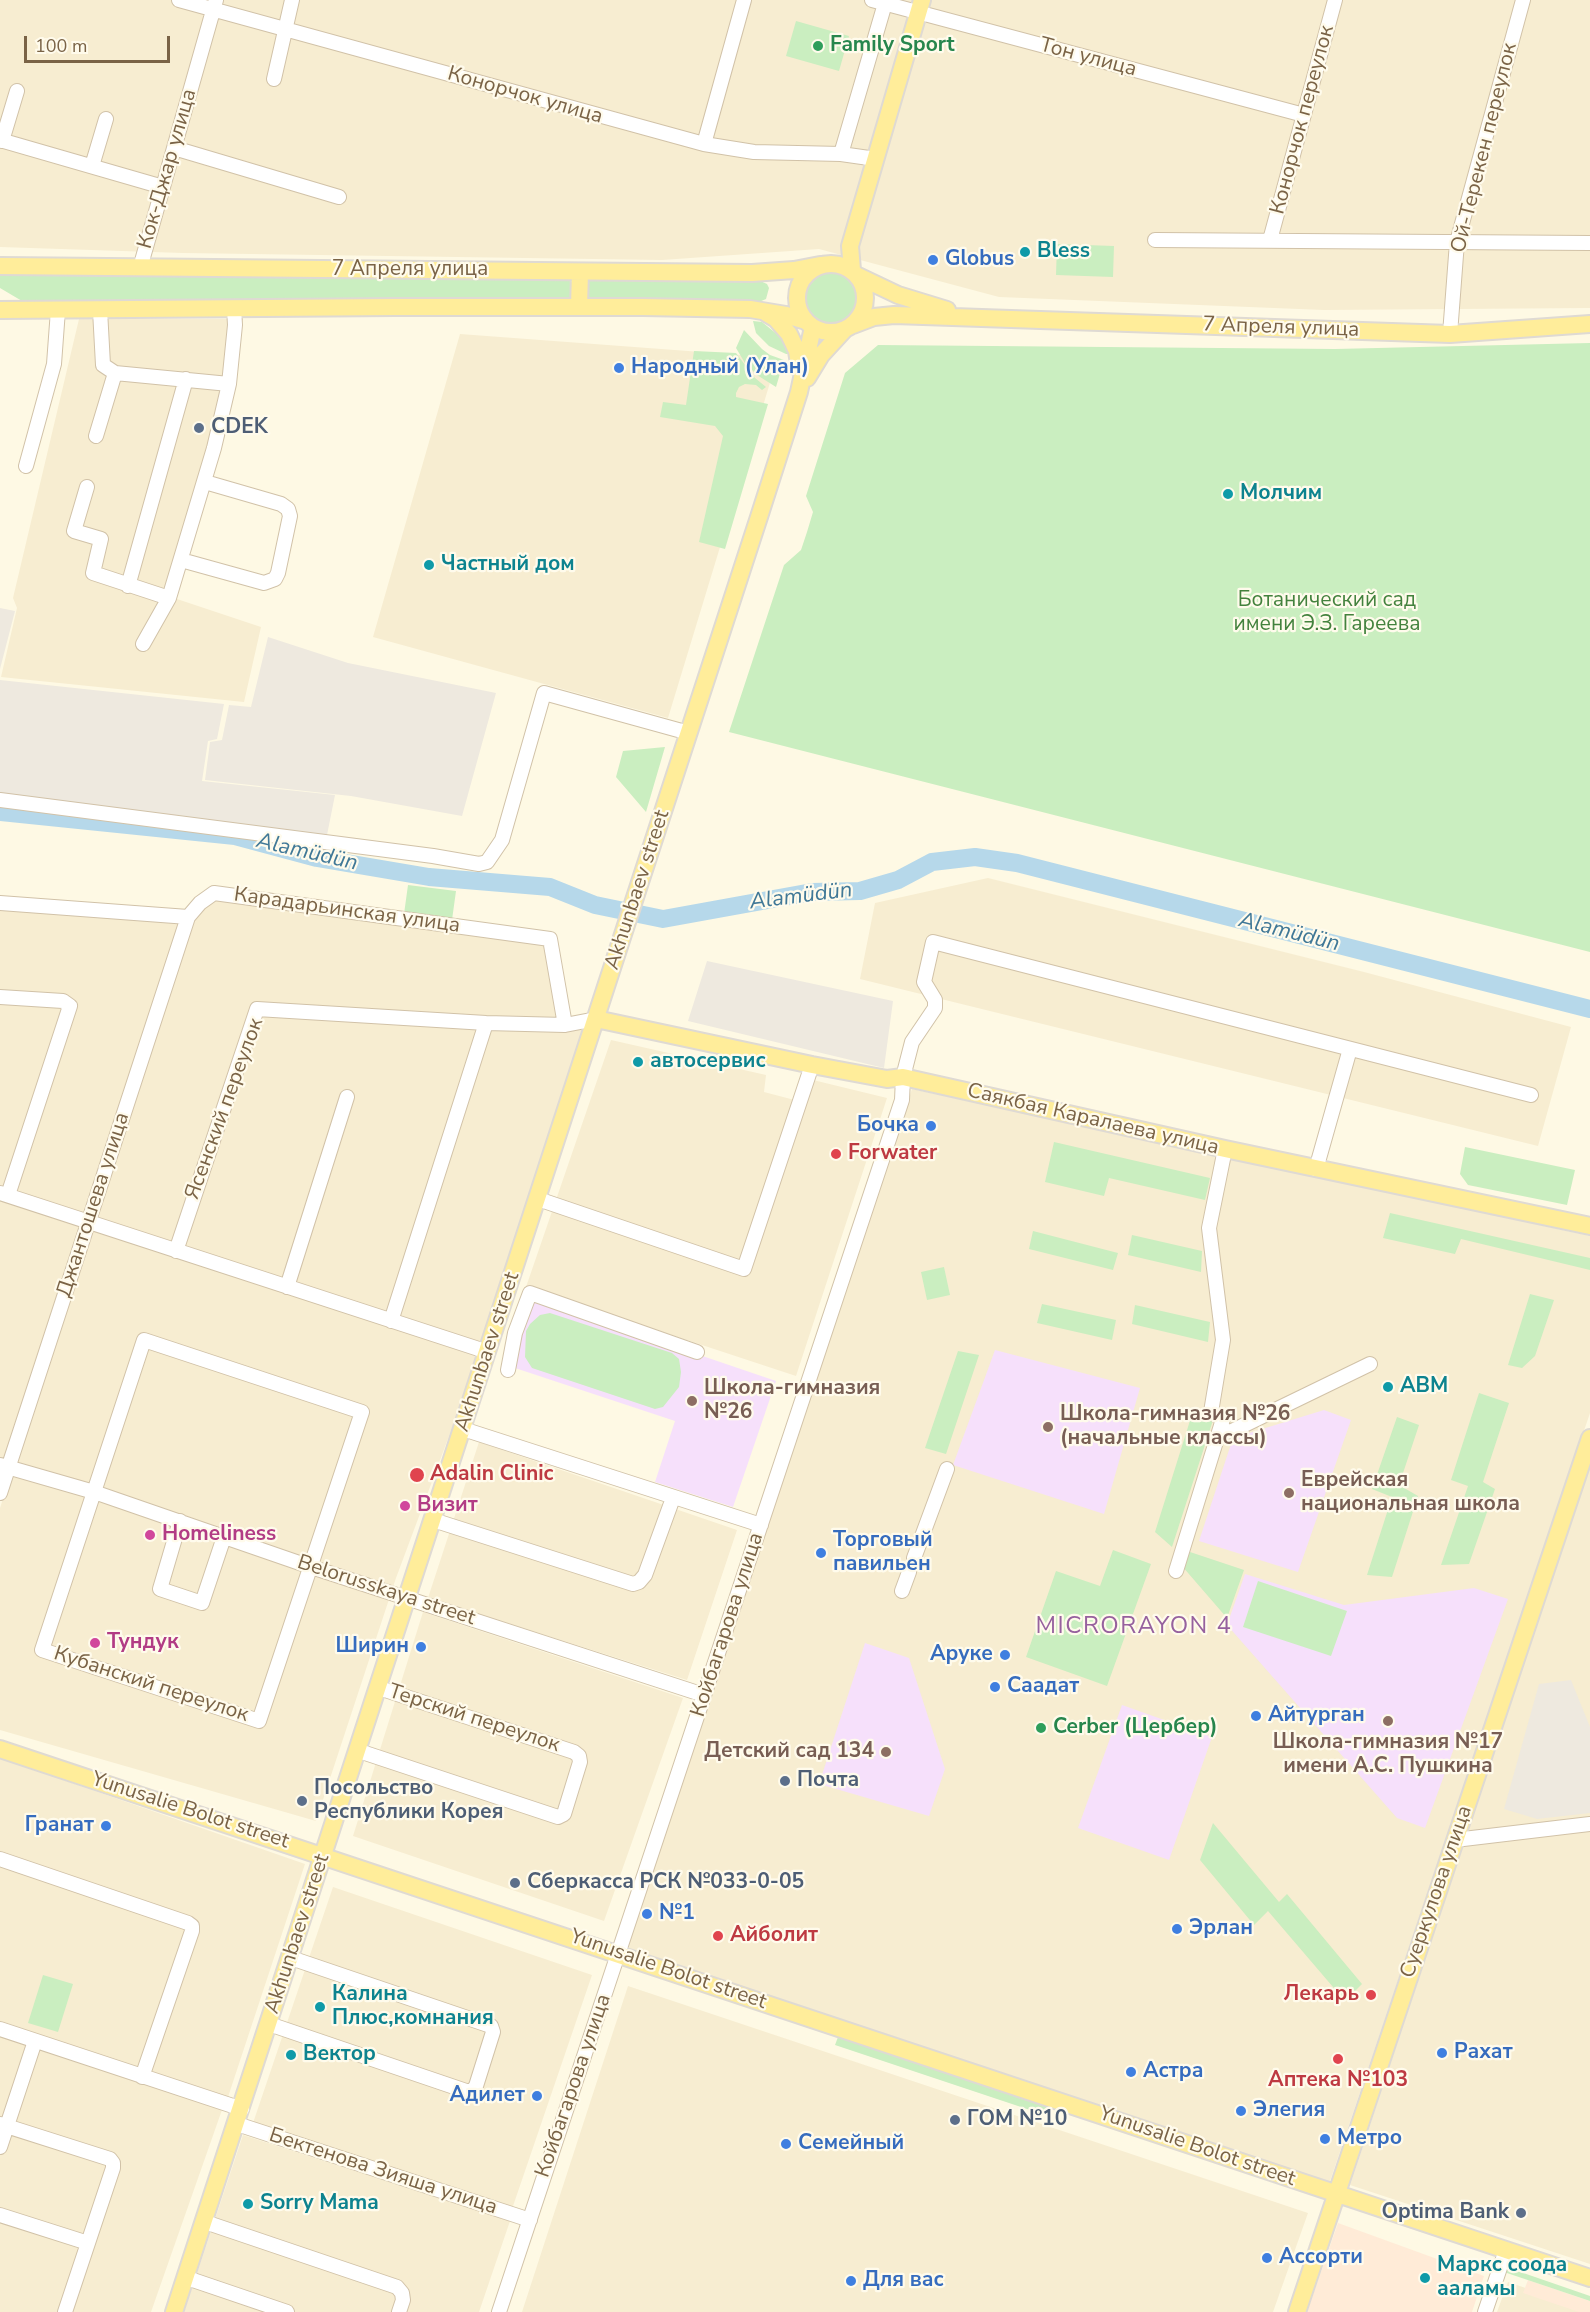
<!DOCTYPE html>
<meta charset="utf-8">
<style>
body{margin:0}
#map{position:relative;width:1590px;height:2312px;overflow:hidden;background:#fef9e4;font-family:"Nunito Sans",sans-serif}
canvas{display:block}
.scale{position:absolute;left:24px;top:36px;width:146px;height:27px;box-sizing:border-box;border:3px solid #7a6346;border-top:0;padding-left:8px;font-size:18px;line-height:21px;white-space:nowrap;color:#7a6346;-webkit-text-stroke:4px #fffbec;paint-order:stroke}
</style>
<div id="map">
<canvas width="1590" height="2312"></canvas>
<div class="scale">100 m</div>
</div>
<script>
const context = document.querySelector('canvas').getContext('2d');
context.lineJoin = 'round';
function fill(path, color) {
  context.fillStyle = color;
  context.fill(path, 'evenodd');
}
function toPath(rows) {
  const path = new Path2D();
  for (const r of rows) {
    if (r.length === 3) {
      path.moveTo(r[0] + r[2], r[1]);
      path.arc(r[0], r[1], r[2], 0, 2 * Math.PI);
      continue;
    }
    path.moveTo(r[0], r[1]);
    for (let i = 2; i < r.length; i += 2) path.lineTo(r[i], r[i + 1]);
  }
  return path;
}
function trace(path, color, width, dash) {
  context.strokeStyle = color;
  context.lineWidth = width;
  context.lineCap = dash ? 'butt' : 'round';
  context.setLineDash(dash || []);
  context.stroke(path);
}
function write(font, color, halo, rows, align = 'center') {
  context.font = font + ' "Nunito Sans",sans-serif';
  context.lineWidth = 4.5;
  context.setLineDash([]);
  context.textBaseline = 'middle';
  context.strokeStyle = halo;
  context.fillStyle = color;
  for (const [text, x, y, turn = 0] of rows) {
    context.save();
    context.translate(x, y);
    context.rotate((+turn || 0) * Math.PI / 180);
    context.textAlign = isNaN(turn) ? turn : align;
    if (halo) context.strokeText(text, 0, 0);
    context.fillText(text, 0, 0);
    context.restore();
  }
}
fill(toPath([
 [0,0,1590,0,1590,308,1324,310,999,297,819,249,662,260,183,253,0,247],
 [79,319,243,319,174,598,261,627,244,702,1,677,17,608,13,598],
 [460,334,755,356,776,363,668,718,373,637],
 [988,878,1364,972,1571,1027,1538,1146,860,979,875,903],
 [216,898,548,941,557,1027,587,1025,482,1346,94,1220,192,919,204,903],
 [0,908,183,921,87,1218,0,1190],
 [611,1040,766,1075,764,1092,806,1103,813,1080,887,1098,796,1376,526,1287],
 [912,1089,1590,1236,1590,1413,1329,2184,626,1949],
 [0,1196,85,1224,0,1475],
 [91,1225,480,1353,396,1578,316,1821,0,1730,0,1508],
 [479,1442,737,1530,687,1680,428,1598],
 [1590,1465,1590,2264,1350,2185],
 [423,1612,683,1698,604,1921,353,1836],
 [0,1758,305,1864,228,2097,0,2025],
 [333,1887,592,1975,512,2209,253,2123],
 [628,1986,1308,2213,1273,2312,522,2312],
 [0,2032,223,2107,151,2312,0,2312],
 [243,2135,510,2221,479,2312,184,2312],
 [1508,2282,1590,2310,1590,2312,1497,2312]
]), '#f7edd1');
fill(toPath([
 [1338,2223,1484,2276,1472,2312,1307,2312],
 [1528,2280,1590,2301,1590,2312,1579,2312,1523,2293]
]), '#ffebd7');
fill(toPath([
 [0,608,15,611,0,669],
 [268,637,348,663,496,693,462,816,351,796,205,780,210,742,222,740,229,705,251,707],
 [0,680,224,704,217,739,208,741,202,781,335,795,327,835,0,793],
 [707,961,893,1001,884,1068,688,1021],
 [1571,1680,1590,1727,1590,1813,1537,1819,1504,1809,1539,1684]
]), '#eee9df');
fill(toPath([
 [532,1298,776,1381,733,1507,655,1482,675,1421,509,1366],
 [995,1350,1140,1388,1104,1514,953,1465],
 [1324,1410,1351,1420,1298,1572,1199,1541,1233,1438],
 [1245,1574,1344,1605,1474,1588,1508,1599,1425,1828,1397,1818,1227,1625],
 [865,1643,909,1658,945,1769,929,1816,819,1784],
 [1122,1705,1212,1737,1169,1860,1078,1828]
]), '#f6e0fb');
fill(toPath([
 [796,21,849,36,839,71,786,56],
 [1057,244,1114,246,1113,277,1056,275],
 [831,298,26],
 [0,273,562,279,573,282,573,297,565,299,122,303,22,301,0,288],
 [597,278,758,280,767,284,769,288,766,299,759,302,589,297,585,293,585,286,590,280],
 [753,321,762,322,783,339,793,354,786,354,769,346,756,333],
 [744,330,762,349,770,355,784,360,776,387,757,375,745,363,736,348],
 [1590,343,1590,952,729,732,784,565,801,550,807,532,813,512,806,496,845,373,878,345,1335,349],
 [694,351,736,353,755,378,766,387,762,390,756,385,745,384,739,387,736,393,736,397,768,404,725,549,699,542,723,436,715,426,660,417,663,402,686,405],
 [665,747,646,812,616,777,623,751],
 [408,885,456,891,452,920,404,914],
 [1054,1142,1210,1178,1205,1200,1109,1178,1104,1196,1045,1182],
 [1465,1147,1575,1170,1567,1205,1468,1185,1460,1174],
 [1390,1213,1590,1258,1590,1270,1461,1239,1455,1254,1383,1238],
 [1033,1231,1118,1253,1113,1270,1029,1249],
 [1132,1235,1202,1251,1201,1272,1128,1255],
 [944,1267,950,1295,927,1300,921,1272],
 [1530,1294,1554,1300,1535,1356,1522,1368,1508,1365],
 [1042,1304,1116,1320,1112,1340,1037,1323],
 [1135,1305,1210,1322,1208,1342,1132,1324],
 [550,1313,672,1353,679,1359,681,1372,679,1387,663,1407,655,1409,532,1368,525,1357,526,1331,530,1324,540,1315],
 [958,1351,979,1355,946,1454,925,1448],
 [1479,1393,1509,1403,1483,1482,1495,1489,1469,1564,1441,1565,1468,1486,1451,1480],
 [1193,1411,1214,1417,1172,1547,1155,1532],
 [1397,1417,1419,1425,1399,1485,1418,1496,1392,1577,1367,1575,1392,1497,1372,1489],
 [1113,1550,1151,1564,1107,1686,1026,1657,1056,1571,1100,1586],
 [1187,1551,1244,1570,1227,1618,1182,1566],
 [1258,1581,1347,1611,1331,1656,1243,1627],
 [1213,1823,1279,1902,1287,1894,1362,1984,1345,2001,1268,1911,1254,1925,1200,1860],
 [43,1975,73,1984,58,2032,28,2023],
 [838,2037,1050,2108,1048,2116,835,2045],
 [1506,2267,1590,2296,1590,2301,1504,2272]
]), '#caeec0');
trace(toPath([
 [0,812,235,836,317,858,429,877,550,887,595,905,663,919,812,892,860,891,898,880,932,862,975,857,1017,863,1590,1009]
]), '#b6d8ea', 18);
const minor = toPath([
 [179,0,704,144,754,152,841,154,876,159],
 [872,0,1304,115],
 [274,79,292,0],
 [0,140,163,187],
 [2,141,17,91],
 [704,144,744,0],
 [174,148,339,197],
 [841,154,886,0],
 [92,166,106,119],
 [1155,240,1590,243],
 [1270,240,1335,0],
 [140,268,216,0],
 [100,310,103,365,115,373,229,384],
 [1450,334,1457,242,1523,0],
 [96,436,115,373],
 [26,466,54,364,58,310],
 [87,487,74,531,101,539,93,573,169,598],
 [181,560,264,583,275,579,278,573,290,516,288,509,281,504,205,482],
 [128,586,186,379],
 [143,644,169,598,214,448,229,384,235,325,234,308],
 [0,800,433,856,479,864,487,862,502,840,544,693,689,733],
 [0,903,188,917,200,903,214,893,550,939,565,1025,596,1019],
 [0,997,63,1001,70,1006,8,1195],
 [1316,1169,1350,1049],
 [0,1193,488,1352],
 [538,1199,744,1269,812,1065],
 [176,1251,257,1009,486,1023,565,1025],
 [287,1287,347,1097],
 [391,1321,486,1023],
 [144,1340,362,1412,259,1721,42,1650,144,1340],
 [508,1370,515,1333,530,1293,697,1352],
 [463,1429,761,1525],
 [1219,1433,1232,1431,1370,1364],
 [0,1465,94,1492,311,1567,704,1695],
 [0,1493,188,917],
 [433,1520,633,1584,639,1582,645,1575,673,1498],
 [180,1521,160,1589,202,1603,224,1537],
 [914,1558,947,1469],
 [1176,1571,1223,1419,1211,1412,1223,1340,1209,1228,1225,1149],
 [902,1591,909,1572],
 [359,1751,558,1817,564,1814,580,1762,579,1756,574,1752,379,1688],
 [1455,1840,1590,1824],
 [0,1859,188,1923,192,1926,192,1931,142,2077],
 [269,2024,466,2091,472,2091,476,2086,493,2032,491,2026,291,1958],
 [0,2029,242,2109],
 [0,2124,110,2159,113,2163,113,2168,65,2312],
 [237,2124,530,2220],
 [0,2147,35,2041],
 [0,2215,88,2243],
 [205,2222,397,2287,402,2293,403,2300,399,2312],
 [187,2278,287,2312],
 [499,2312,902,1100,903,1077,912,1042,935,1008,935,1000,924,982,933,942,1531,1095],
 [1485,2312,1506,2250]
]);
const major = toPath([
 [831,298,34],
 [0,266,752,273,794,270,820,265],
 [852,270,850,246,922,0],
 [858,276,898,295,947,310],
 [579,307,580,272],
 [0,310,395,307,643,307,750,309,786,315,806,321],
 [766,313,776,319,789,334,797,351,800,370],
 [853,325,874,317,894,315,1450,334,1590,324],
 [807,378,821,355,844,330],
 [596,1019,812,1065,887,1079,903,1077,1225,1149,1590,1226],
 [0,1749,1590,2278],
 [174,2312,759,517,799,392,813,327],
 [1297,2312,1590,1438]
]);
trace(minor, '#d1c2a8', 16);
trace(major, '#dfdad3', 20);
trace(minor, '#fff', 14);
trace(major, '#ffed9a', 16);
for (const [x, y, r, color] of [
 [818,46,6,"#2e9e5b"],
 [1025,252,6,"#0f9aa8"],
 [933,260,6,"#3f7fe0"],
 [619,368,6,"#3f7fe0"],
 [199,428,6,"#5c6f8a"],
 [1228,494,6,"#0f9aa8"],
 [429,565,6,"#0f9aa8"],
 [638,1062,6,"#0f9aa8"],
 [931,1126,6,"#3f7fe0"],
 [836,1154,6,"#e0444e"],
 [1388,1387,6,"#0f9aa8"],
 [692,1401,6,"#8d6e63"],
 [1048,1427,6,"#8d6e63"],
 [417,1475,8,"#e0444e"],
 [1289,1493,6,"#8d6e63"],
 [405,1506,6,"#d1479c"],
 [150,1535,6,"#d1479c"],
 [821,1553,6,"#3f7fe0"],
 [95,1643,6,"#d1479c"],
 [421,1647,6,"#3f7fe0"],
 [1005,1655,6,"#3f7fe0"],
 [995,1687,6,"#3f7fe0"],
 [1256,1716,6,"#3f7fe0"],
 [1388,1721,6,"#8d6e63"],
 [1041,1728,6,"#2e9e5b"],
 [886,1752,6,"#8d6e63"],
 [785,1781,6,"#5c6f8a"],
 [302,1801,6,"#5c6f8a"],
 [106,1826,6,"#3f7fe0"],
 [515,1883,6,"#5c6f8a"],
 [647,1914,6,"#3f7fe0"],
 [1177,1929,6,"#3f7fe0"],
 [718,1936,6,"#e0444e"],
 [1371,1995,6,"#e0444e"],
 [320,2007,6,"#0f9aa8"],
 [1442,2053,6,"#3f7fe0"],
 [291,2055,6,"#0f9aa8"],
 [1338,2059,6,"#e0444e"],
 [1131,2072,6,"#3f7fe0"],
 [537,2096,6,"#3f7fe0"],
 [1241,2111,6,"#3f7fe0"],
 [955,2120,6,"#5c6f8a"],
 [1325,2139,6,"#3f7fe0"],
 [786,2144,6,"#3f7fe0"],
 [248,2204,6,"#0f9aa8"],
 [1521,2213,6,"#5c6f8a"],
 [1267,2258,6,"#3f7fe0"],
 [1425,2278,6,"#0f9aa8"],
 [851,2281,6,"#3f7fe0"]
]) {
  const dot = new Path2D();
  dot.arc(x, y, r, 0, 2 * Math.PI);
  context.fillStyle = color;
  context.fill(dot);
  trace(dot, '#fffbec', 2);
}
write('bold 21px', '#27864d', '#fffbec', [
 ["Family Sport",830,46],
 ["Cerber (Цербер)",1053,1728]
], 'left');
write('21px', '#7a6346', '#fffbec', [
 ["Тон улица",1088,58,15],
 ["Конорчок улица",525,96,16],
 ["Конорчок переулок",1303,120,-75],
 ["Ой-Терекен переулок",1485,148,-76],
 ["Кок-Джар улица",168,169,-74],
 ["7 Апреля улица",410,270],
 ["7 Апреля улица",1281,328,2],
 ["Akhunbaev street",638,890,-72],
 ["Карадарьинская улица",347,911,8],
 ["Ясенский переулок",225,1109,-70],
 ["Саякбая Каралаева улица",1093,1120,13],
 ["Джантошева улица",94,1205,-72],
 ["Akhunbaev street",488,1352,-72],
 ["Belorusskaya street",386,1591,18],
 ["Койбагарова улица",728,1625,-72],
 ["Кубанский переулок",151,1685,18],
 ["Терский переулок",474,1719,18],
 ["Yunusalie Bolot street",190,1811,18],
 ["Суеркулова улица",1437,1892,-71],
 ["Akhunbaev street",298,1934,-72],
 ["Yunusalie Bolot street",668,1970,19],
 ["Койбагарова улица",574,2086,-71],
 ["Yunusalie Bolot street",1197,2147,19],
 ["Бектенова Зияша улица",383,2172,18]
]);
write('bold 21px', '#0d838f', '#fffbec', [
 ["Bless",1037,252],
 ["Молчим",1240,494],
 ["Частный дом",441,565],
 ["автосервис",650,1062],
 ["ABM",1400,1387],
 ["Калина",332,1995],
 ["Плюс,комнания",332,2019],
 ["Вектор",303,2055],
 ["Sorry Mama",260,2204],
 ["Маркс соода",1437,2266],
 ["ааламы",1437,2290]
], 'left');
write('bold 21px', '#366cbe', '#fffbec', [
 ["Globus",945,260],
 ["Народный (Улан)",631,368],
 ["Бочка",919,1126,"right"],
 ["Торговый",833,1541],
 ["павильен",833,1565],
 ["Ширин",409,1647,"right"],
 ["Аруке",993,1655,"right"],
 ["Саадат",1007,1687],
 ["Айтурган",1268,1716],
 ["Гранат",94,1826,"right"],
 ["№1",659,1914],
 ["Эрлан",1189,1929],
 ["Рахат",1454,2053],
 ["Астра",1143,2072],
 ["Адилет",525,2096,"right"],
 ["Элегия",1253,2111],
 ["Метро",1337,2139],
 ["Семейный",798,2144],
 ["Ассорти",1279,2258],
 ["Для вас",863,2281]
], 'left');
write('bold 21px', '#4e5e75', '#fffbec', [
 ["CDEK",211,428],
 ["Почта",797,1781],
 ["Посольство",314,1789],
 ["Республики Корея",314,1813],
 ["Сберкасса РСК №033-0-05",527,1883],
 ["ГОМ №10",967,2120],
 ["Optima Bank",1509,2213,"right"]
], 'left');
write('21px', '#43823d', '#fffbec', [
 ["Ботанический сад",1327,601],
 ["имени Э.З. Гареева",1327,625]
]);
write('bold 21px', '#be3a42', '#fffbec', [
 ["Forwater",848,1154],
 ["Adalin Clinic",430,1475],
 ["Айболит",730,1936],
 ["Лекарь",1359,1995,"right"],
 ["Аптека №103",1338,2081,"center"]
], 'left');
write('bold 21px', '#785e54', '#fffbec', [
 ["Школа-гимназия",704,1389],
 ["№26",704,1413],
 ["Школа-гимназия №26",1060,1415],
 ["(начальные классы)",1060,1439],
 ["Еврейская",1301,1481],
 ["национальная школа",1301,1505],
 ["Школа-гимназия №17",1388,1743,"center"],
 ["имени А.С. Пушкина",1388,1767,"center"],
 ["Детский сад 134",874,1752,"right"]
], 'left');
write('bold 21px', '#b23c85', '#fffbec', [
 ["Визит",417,1506],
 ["Homeliness",162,1535],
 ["Тундук",107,1643]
], 'left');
write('italic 22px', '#407897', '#fffbec', [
 ["Alamüdün",307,853,13],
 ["Alamüdün",801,897,-7],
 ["Alamüdün",1289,933,14]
]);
context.letterSpacing = '1.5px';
write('24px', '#96619e', '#fffbec', [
 ["MICRORAYON 4",1134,1627]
]);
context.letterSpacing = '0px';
</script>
